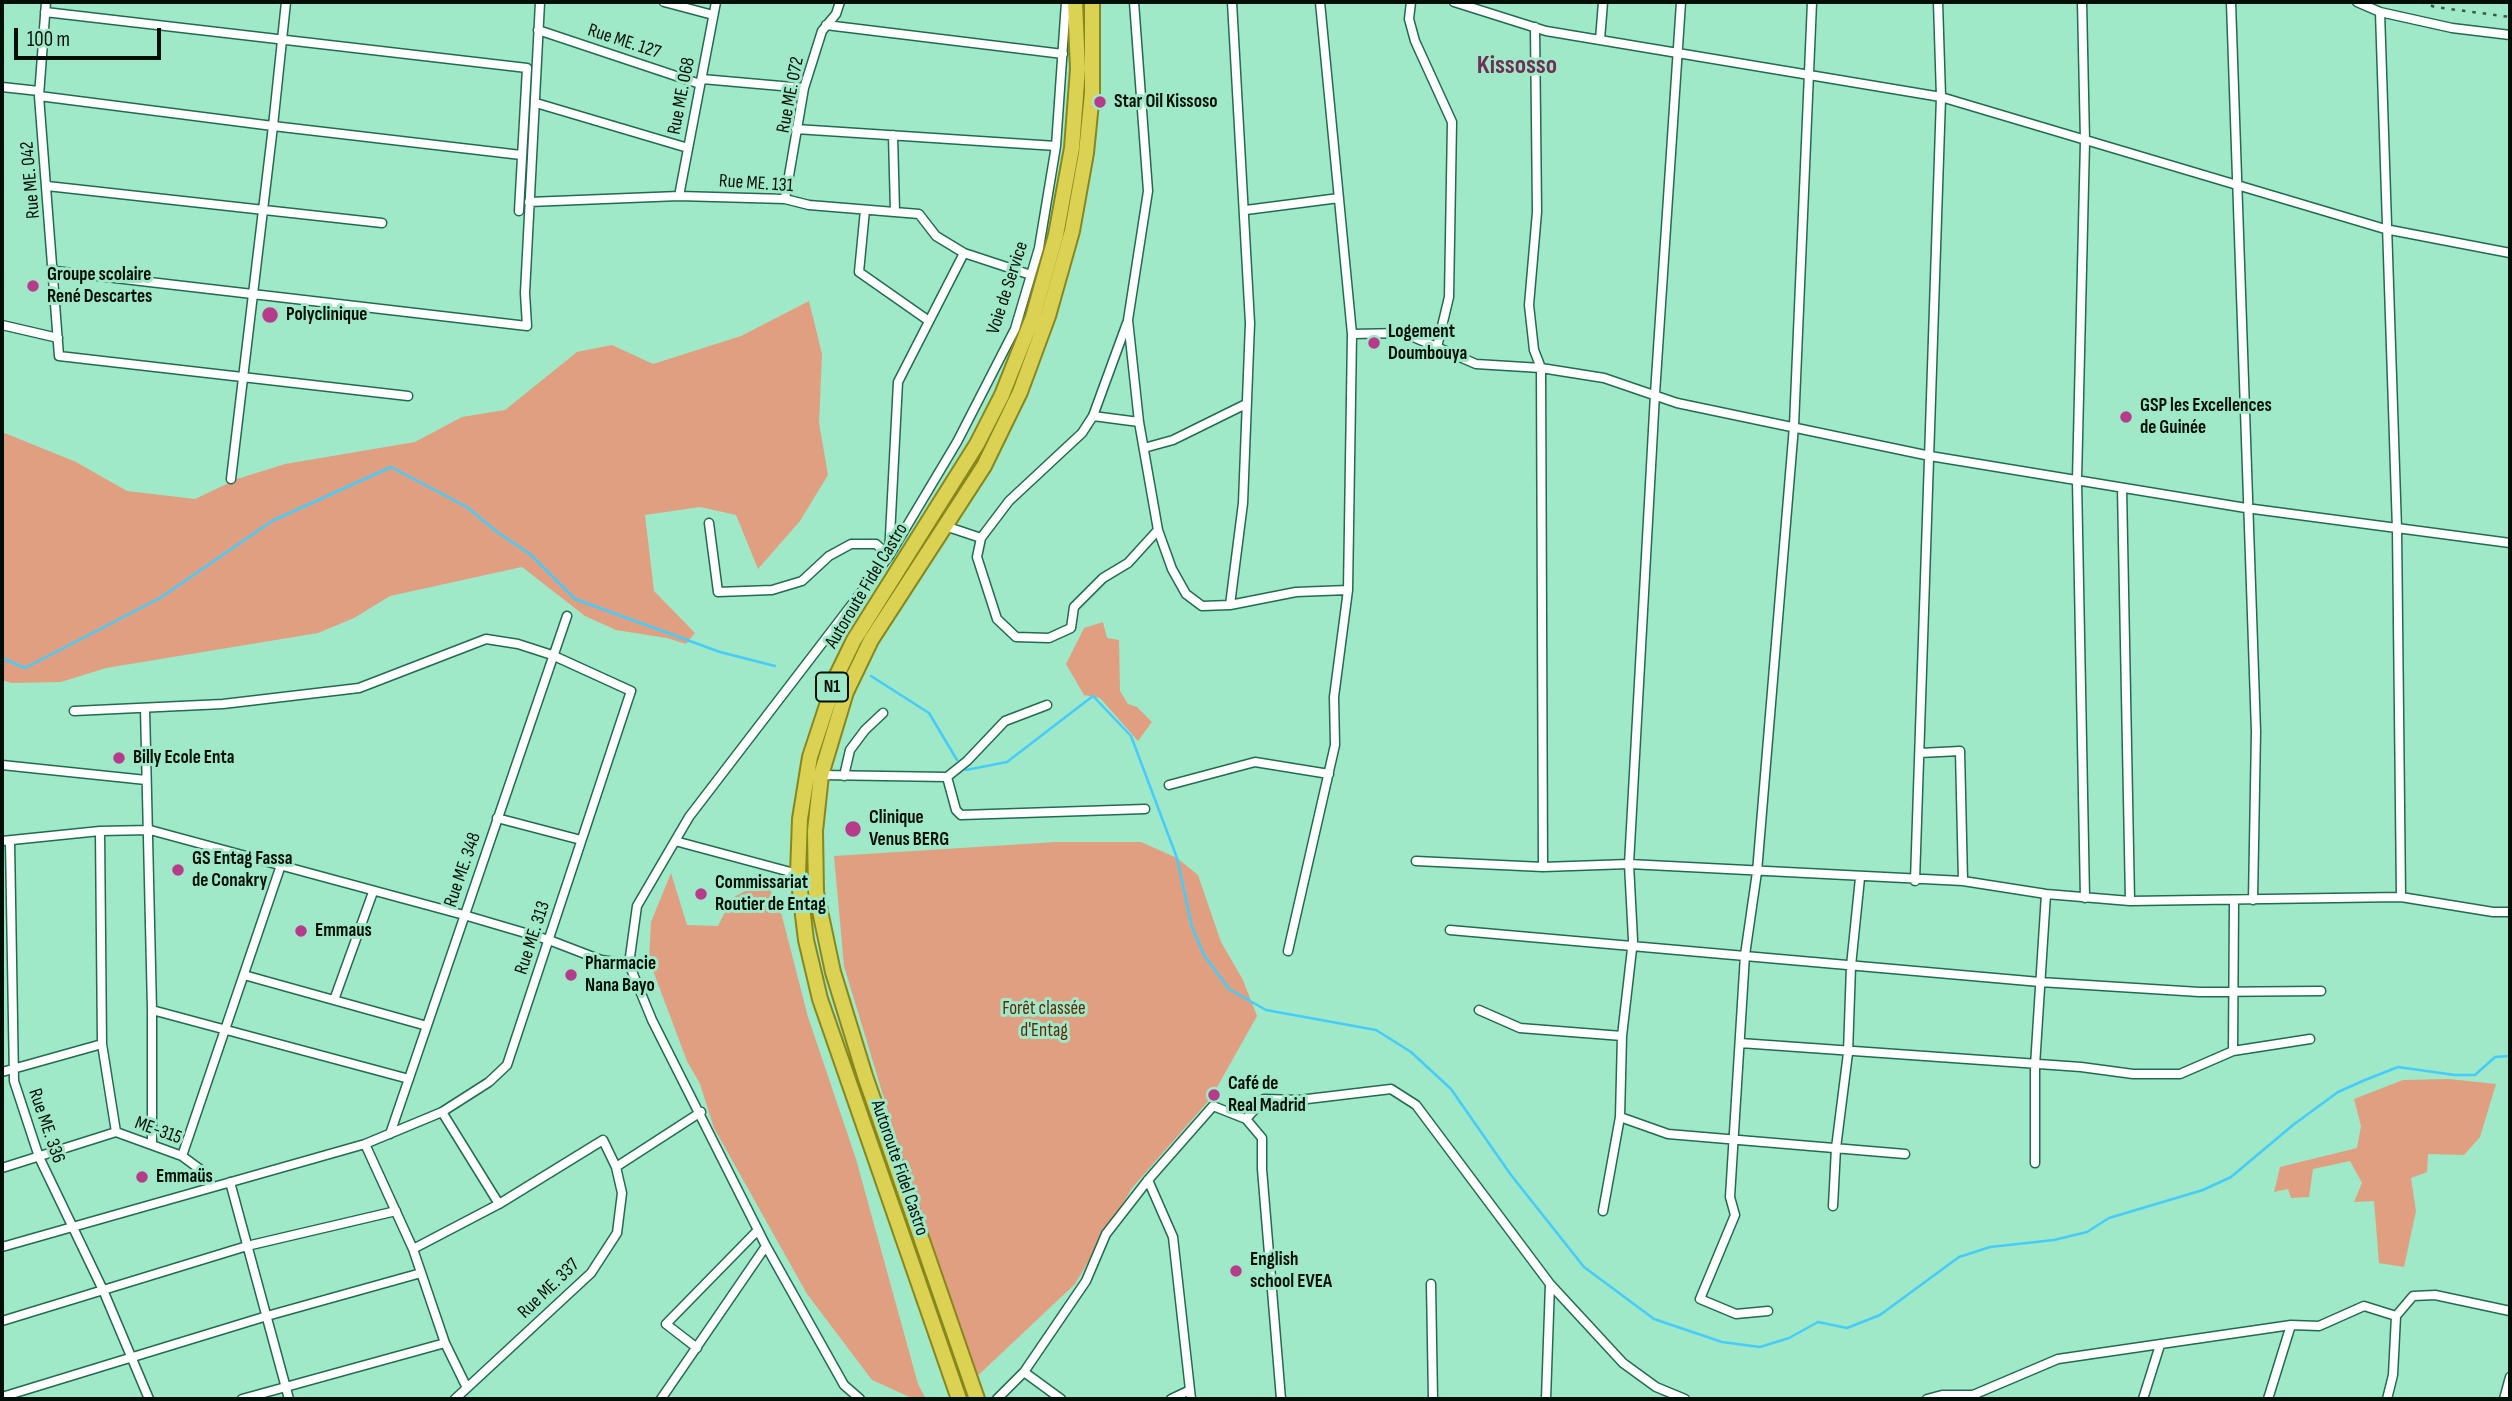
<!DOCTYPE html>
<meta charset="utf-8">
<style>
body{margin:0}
#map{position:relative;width:2512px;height:1401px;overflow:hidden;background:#9fe8c8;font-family:"Sofia Sans Condensed",sans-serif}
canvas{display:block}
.frame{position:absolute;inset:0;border:4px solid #001008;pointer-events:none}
.scale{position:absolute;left:14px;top:28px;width:147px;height:32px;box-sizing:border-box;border:4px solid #001008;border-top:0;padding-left:9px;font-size:21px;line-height:24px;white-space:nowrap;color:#001008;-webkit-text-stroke:5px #9fe8c8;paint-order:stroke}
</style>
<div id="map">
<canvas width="2512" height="1401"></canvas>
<div class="frame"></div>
<div class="scale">100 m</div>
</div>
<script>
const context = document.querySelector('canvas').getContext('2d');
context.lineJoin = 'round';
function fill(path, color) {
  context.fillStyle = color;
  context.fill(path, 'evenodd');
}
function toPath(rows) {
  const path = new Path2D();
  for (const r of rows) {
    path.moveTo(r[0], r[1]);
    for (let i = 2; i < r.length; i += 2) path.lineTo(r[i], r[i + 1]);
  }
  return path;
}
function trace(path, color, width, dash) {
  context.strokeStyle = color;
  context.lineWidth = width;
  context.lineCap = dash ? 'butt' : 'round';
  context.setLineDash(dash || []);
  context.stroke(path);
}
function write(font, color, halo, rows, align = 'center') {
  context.font = font + ' "Sofia Sans Condensed",sans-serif';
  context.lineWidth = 6;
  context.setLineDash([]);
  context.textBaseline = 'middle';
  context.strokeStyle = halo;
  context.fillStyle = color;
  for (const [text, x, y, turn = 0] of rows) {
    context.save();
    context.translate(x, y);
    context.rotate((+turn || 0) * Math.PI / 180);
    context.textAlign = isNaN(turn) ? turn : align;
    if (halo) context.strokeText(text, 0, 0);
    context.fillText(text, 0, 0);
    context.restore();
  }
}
fill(toPath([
 [809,301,822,354,819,423,828,475,800,521,758,569,736,515,700,507,645,515,654,591,695,633,686,644,667,638,616,630,585,616,522,567,390,596,354,618,318,633,106,668,61,682,11,683,2,680,2,432,76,462,127,491,195,499,237,479,285,464,415,442,462,417,505,410,577,352,612,345,653,364,741,336],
 [1103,622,1107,638,1119,640,1120,691,1128,704,1137,707,1152,722,1138,741,1100,698,1084,695,1066,664,1084,628],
 [1056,842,1141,842,1177,858,1198,875,1221,942,1243,980,1257,1016,1211,1098,1132,1188,1075,1284,970,1383,844,966,834,856],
 [671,873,687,925,718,926,732,898,766,880,782,916,808,1017,856,1159,918,1384,926,1399,914,1399,872,1380,807,1294,714,1128,700,1084,687,1061,649,960,651,922],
 [2449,1079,2496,1084,2480,1137,2464,1155,2428,1154,2427,1172,2411,1178,2416,1211,2404,1267,2379,1263,2374,1201,2354,1202,2362,1183,2350,1161,2313,1169,2309,1197,2291,1198,2288,1189,2274,1192,2280,1167,2357,1148,2361,1126,2354,1099,2403,1080]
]), '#e19f81');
trace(toPath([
 [2,658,25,668,160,598,272,521,391,467,467,507,497,532,530,554,575,599,720,652,775,666],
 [871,676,929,713,957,760],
 [966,770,1007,762,1093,696,1131,736,1177,858,1192,927,1204,955,1229,989,1266,1010,1376,1030,1411,1052,1451,1089,1511,1175,1584,1267,1654,1319,1722,1342,1760,1347,1789,1338,1818,1322,1847,1328,1880,1315,1959,1257,1990,1247,2054,1240,2087,1232,2109,1218,2203,1190,2231,1177,2293,1125,2338,1092,2365,1080,2398,1067,2455,1075,2475,1075,2495,1057,2510,1056]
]), '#45ccfa', 2.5);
const minor = toPath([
 [46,2,39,96,59,356,408,396],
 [664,2,713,15],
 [1134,2,1148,191,1128,320,1139,422,1158,530,1172,569,1186,594,1202,606,1230,605,1296,592,1348,590],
 [1411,2,1409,19,1415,41,1452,122,1449,297,1437,347],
 [1454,2,1546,31,1941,97,2385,229,2510,253],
 [2082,2,2085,141,2077,480,2085,898],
 [2231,2,2256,731,2253,900],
 [2357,2,2380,12,2452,28,2510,35],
 [45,12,527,68,519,211],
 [2380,12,2397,529,2401,897],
 [826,25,1063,54],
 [1535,27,1537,212,1529,305,1534,350,1541,368,1543,867],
 [538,30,700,84],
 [1600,40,1603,2],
 [702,79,804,88],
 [2,87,39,91],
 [39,96,273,126,286,2],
 [536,103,688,148],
 [796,129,1056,146],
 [893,135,895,212],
 [47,186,382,223],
 [679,196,716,2],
 [785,199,804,88,822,31,836,14,840,2],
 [529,202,679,196,785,199,809,205,919,214,936,236,964,253],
 [865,210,859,272,929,321],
 [1246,210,1339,198],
 [55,271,527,326,525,293,540,2],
 [1127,323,1093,416,1082,433,1009,501,981,538,977,557,997,619,1016,637,1049,638,1071,628,1074,607,1103,578,1128,563,1158,530],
 [2,325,58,338],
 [1352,334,1404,333,1476,364,1541,368,1604,378,1677,403,1930,456,2246,508,2510,543],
 [1093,416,1139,422],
 [1144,448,1173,440,1246,404],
 [231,479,273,126,521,155],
 [2122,488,2130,901],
 [709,523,718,592,772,590,802,581,829,556,851,544,876,544,889,556],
 [945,526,981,538],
 [889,555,898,382,964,253,1031,275],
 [1230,605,1243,503,1250,323,1232,2],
 [145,708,152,1010,152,1144],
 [1920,753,1960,751,1963,881],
 [2,765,146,780],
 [821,775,947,777,956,810,961,815,1145,809],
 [844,776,850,750,865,730,883,713],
 [947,777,967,761,1005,721,1047,705],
 [1169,785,1255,762,1329,774],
 [497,818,581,840],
 [100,831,102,1044,116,1132],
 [2,841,100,831,150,830,464,915,549,940,601,960,629,964],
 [10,841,14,1081,39,1157,103,1290,149,1399],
 [675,841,798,874],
 [1416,861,1543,867,1629,864,1963,881,2046,894,2130,901,2401,897,2493,912,2510,912],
 [1915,881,1941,97,1938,2],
 [1450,930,2040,982,2199,992,2321,991],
 [1288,951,1335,745,1334,697,1348,590,1352,334,1320,2],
 [244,975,427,1026],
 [334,1000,373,892],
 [152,1010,409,1079],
 [1479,1010,1520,1028,1622,1036],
 [1740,1043,2081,1067,2133,1074,2180,1074,2233,1051,2310,1039],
 [2233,1051,2234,902],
 [2,1072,102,1044],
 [442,1112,499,1204],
 [1620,1117,1668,1134,1905,1154],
 [1246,1119,1264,1099,1299,1100,1391,1089,1416,1105,1550,1284,1546,1399],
 [390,1134,567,616],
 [365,1144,413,1249,445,1343,467,1388],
 [182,1156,280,868],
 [2035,1163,2035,1066,2046,894],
 [616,1167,701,1112],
 [2,1168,116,1132,182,1156,201,1170,213,1187],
 [1148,1180,1173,1237,1191,1399],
 [230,1182,289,1399],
 [1833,1206,1836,1148,1848,1053,1851,966,1860,878],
 [1603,1211,1620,1117,1622,1036,1633,940,1629,864,1655,394,1681,2],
 [2,1247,365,1144,442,1112,489,1082,507,1065,631,691,552,655,518,644,486,639,359,688,223,704,74,711],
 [413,1249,499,1204,603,1140,616,1167,622,1193,617,1233,591,1273,455,1399],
 [1431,1284,1433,1399],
 [1550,1284,1623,1363,1656,1387,1685,1399],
 [1768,1311,1736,1314,1700,1299,1735,1215,1730,1197,1745,955,1757,872,1794,426,1812,2],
 [2,1321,247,1246,396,1211],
 [697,1348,666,1324,758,1230],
 [1024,1372,1061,1399],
 [2,1397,267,1316,421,1273],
 [242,1399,445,1343],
 [661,1399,766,1246],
 [860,1399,844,1385,766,1246,652,1020,629,964,637,906,689,817,889,556,957,442,1015,329,1039,248,1056,146,1066,2],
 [997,1399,1024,1372,1086,1281,1106,1234,1148,1180,1213,1106,1246,1119,1262,1138,1262,1169,1281,1399],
 [1171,1399,1190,1390],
 [1927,1399,1942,1395,1973,1395,2058,1359,2291,1325,2319,1326,2364,1306,2396,1316,2413,1296,2435,1295,2510,1311],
 [2143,1399,2160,1345],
 [2268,1399,2291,1325],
 [2387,1399,2393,1375,2396,1316],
 [2504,1399,2510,1377]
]);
const trunk = toPath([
 [959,1399,820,999,806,940,798,874,800,819,810,757,837,675,854,640,977,444,1002,395,1033,317,1056,235,1072,148,1078,69,1075,2],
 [977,1399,865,1076,833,972,816,892,815,831,821,775,846,692,871,640,984,466,1020,392,1048,316,1072,231,1086,153,1092,93,1092,2]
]);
trace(minor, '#216c51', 11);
trace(trunk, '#88871e', 18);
trace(minor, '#fff', 8);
trace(trunk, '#dbd254', 14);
trace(toPath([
 [2421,2,2435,7,2510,17]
]), '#375b4b', 2.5, [3.5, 7]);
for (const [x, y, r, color] of [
 [1100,102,7,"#b73b8b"],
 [33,286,7,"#b73b8b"],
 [270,315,9,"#b73b8b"],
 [1374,343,7,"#b73b8b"],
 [2126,417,7,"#b73b8b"],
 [119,758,7,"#b73b8b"],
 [853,829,9,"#b73b8b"],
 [178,870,7,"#b73b8b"],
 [701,894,7,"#b73b8b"],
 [301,931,7,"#b73b8b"],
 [571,975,7,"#b73b8b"],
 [1214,1095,7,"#b73b8b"],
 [142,1177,7,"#b73b8b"],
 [1236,1271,7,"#b73b8b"]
]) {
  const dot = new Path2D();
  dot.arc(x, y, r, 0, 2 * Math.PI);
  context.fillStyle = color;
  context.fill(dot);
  trace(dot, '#9fe8c8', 2.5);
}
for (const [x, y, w] of [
 [832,687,32]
]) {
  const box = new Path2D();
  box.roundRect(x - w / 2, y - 14.5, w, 29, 5);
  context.fillStyle = '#9fe8c8';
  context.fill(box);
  trace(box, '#001008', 2);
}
write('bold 18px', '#001008', null, [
 ["N1",832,687]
]);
write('19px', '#001008', '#9fe8c8', [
 ["Rue ME. 127",624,42,18],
 ["Rue ME. 072",791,95,-79],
 ["Rue ME. 068",682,96,-79],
 ["Rue ME. 042",31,180,-95],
 ["Rue ME. 131",756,184,4],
 ["Voie de Service",1008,288,-72],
 ["Autoroute Fidel Castro",867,586,-59],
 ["Rue ME. 348",463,870,-71],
 ["Rue ME. 313",533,938,-72],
 ["Rue ME. 336",46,1126,71],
 ["ME-315",158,1131,20],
 ["Autoroute Fidel Castro",899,1168,71],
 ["Rue ME. 337",549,1289,-44]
]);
write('bold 19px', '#001008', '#9fe8c8', [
 ["Star Oil Kissoso",1114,102],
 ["Groupe scolaire",47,275],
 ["René Descartes",47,297],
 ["Polyclinique",286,315],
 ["Logement",1388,332],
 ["Doumbouya",1388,354],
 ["GSP les Excellences",2140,406],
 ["de Guinée",2140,428],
 ["Billy Ecole Enta",133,758],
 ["Clinique",869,818],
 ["Venus BERG",869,840],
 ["GS Entag Fassa",192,859],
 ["de Conakry",192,881],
 ["Commissariat",715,883],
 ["Routier de Entag",715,905],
 ["Emmaus",315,931],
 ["Pharmacie",585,964],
 ["Nana Bayo",585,986],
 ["Café de",1228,1084],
 ["Real Madrid",1228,1106],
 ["Emmaüs",156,1177],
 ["English",1250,1260],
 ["school EVEA",1250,1282]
], 'left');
write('19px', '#632806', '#9fe8c8', [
 ["Forêt classée",1044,1009],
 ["d'Entag",1044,1031]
]);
write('bold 26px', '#6e3056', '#9fe8c8', [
 ["Kissosso",1517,66]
]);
</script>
